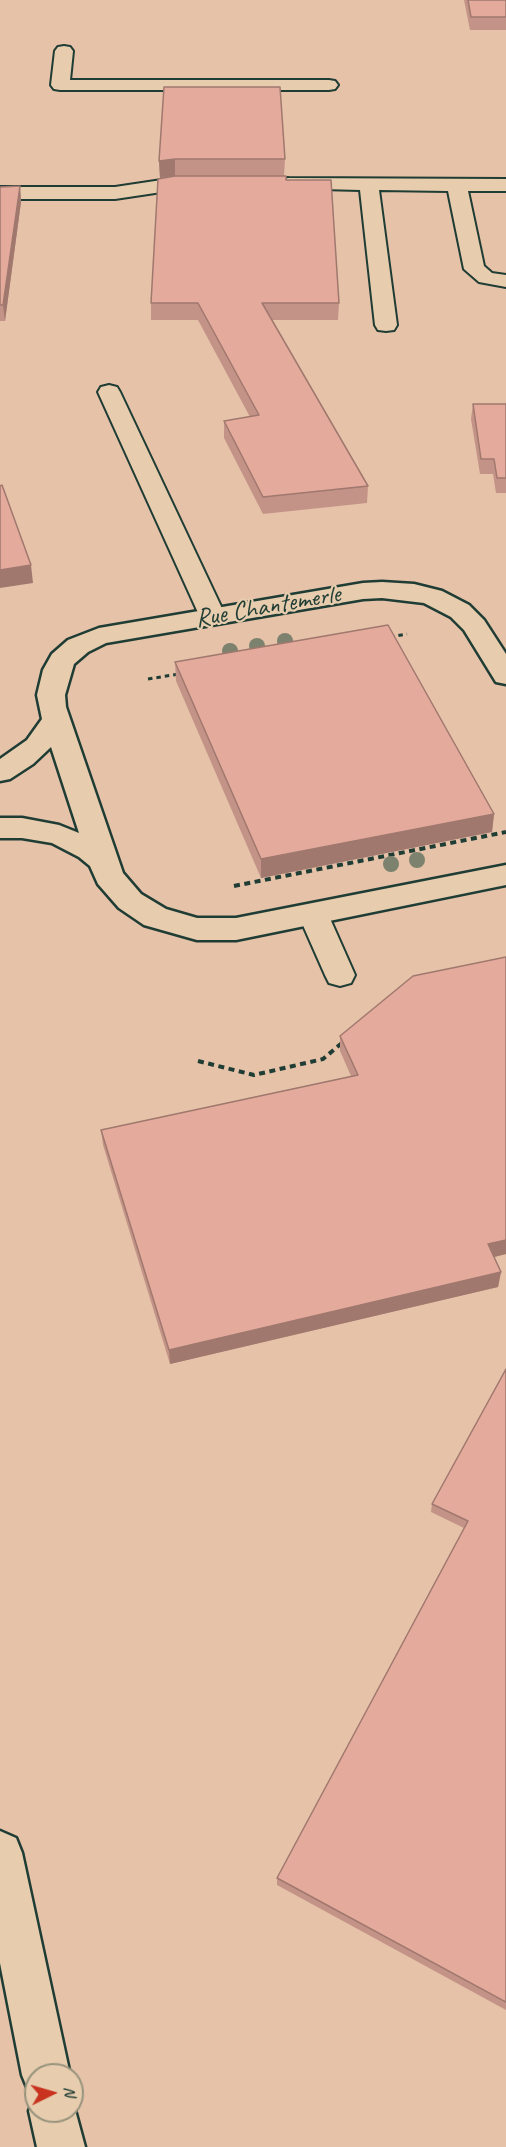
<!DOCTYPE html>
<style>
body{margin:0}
#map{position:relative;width:506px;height:2147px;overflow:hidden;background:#e7ccae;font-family:Caveat,sans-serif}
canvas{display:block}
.north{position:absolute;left:24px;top:2063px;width:60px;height:60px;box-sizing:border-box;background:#e7ccae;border:2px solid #97937d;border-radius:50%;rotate:85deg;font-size:16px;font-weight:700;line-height:24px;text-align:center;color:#1f3d34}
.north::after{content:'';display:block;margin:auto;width:21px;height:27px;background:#c8321e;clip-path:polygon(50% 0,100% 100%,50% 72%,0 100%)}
</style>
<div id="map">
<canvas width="506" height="2147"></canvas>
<div class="north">N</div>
</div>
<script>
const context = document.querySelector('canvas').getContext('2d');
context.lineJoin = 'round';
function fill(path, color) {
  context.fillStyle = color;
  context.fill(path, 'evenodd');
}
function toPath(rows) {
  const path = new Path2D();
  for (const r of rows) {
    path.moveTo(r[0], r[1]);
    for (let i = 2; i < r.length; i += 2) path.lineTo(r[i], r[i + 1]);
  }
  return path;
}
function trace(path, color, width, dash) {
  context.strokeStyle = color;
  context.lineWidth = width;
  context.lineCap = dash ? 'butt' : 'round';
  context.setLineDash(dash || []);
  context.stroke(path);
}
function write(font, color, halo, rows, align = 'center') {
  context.font = font + ' Caveat,sans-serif';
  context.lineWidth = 4.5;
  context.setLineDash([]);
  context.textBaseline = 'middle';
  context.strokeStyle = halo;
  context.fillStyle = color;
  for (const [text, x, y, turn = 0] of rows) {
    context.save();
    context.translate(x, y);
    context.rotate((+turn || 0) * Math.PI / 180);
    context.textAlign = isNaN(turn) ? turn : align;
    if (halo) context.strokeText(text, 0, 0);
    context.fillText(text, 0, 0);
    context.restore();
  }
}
fill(toPath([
 [0,0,506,0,506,2147,0,2147],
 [36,2075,72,2075,72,2111,36,2111]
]), '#e6c2a9');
const lane = toPath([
 [64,46,70,47,73,51,70,80,329,80,335,81,338,85,335,89,329,90,60,90,54,89,51,85,55,51,58,47,64,46],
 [175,178,199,178,206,180,209,184,206,188,199,190,175,190,115,199,0,199,0,187,115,187,175,178],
 [288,178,506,179,506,191,468,191,484,266,492,273,506,275,506,287,479,282,464,269,448,191,379,190,397,325,394,330,386,331,378,330,375,325,360,190,281,188,278,184,281,180,288,178],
 [109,385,117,387,120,392,226,617,222,622,213,625,204,622,200,617,98,392,101,387,109,385],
 [313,904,323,907,328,914,355,975,351,983,340,986,329,983,325,975,298,914,303,907,313,904]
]);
const street = toPath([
 [382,582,414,584,442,591,469,605,484,620,506,654,506,684,496,682,464,630,451,617,424,603,382,598,363,599,106,643,88,652,74,664,65,695,66,707,123,873,141,894,166,909,197,918,236,918,506,865,506,885,236,940,197,940,144,925,119,908,98,884,90,866,79,857,52,843,22,838,0,838,0,818,22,818,59,825,79,833,51,747,33,764,10,779,0,781,0,759,27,740,42,719,37,695,43,670,52,654,68,640,99,628,363,583,382,582]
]);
const secondary = toPath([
 [0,1831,16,1838,22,1853,70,2075,36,2075,36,2111,72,2111,72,2099,85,2147,37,2147,29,2111,36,2094,29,2092,22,2075,0,1963,0,1831]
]);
trace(lane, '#1f3d34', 4);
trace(street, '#1f3d34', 5);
trace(secondary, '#1f3d34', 5);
trace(toPath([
 [390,637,407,634],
 [148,679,179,674]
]), '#1f3d34', 3, [4.5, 4]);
trace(toPath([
 [234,886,506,832],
 [198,1061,254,1075,323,1059,343,1042]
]), '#1f3d34', 4, [6, 4.5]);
fill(lane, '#e7ccae');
fill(street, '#e7ccae');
fill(secondary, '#e7ccae');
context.fillStyle = '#7d826e';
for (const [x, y] of [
 [285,641],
 [257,646],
 [230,651],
 [417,860],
 [391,864]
]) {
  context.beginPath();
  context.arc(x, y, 8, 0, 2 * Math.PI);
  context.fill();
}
fill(toPath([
 [464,0,506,0,506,30,470,30],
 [164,87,285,159,284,176,175,176,160,178,159,161],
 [286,180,339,303,338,320,272,320,368,486,367,503,263,514,224,438,224,421,250,417,198,320,151,320,151,303],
 [20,186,21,202,5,321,0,321,0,187],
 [473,404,506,404,506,493,496,493,493,474,480,474,471,419],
 [175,662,494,814,492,832,261,878,176,681],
 [506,957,506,1254,494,1257,501,1272,498,1287,170,1364,103,1145,101,1130,351,1076,340,1051,340,1036],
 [506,1369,506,2010,277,1885,277,1878,464,1528,431,1512,432,1504]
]), '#c49387');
fill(toPath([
 [175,159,175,176,160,178,159,161],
 [20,186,21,202,5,321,3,305],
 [31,565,33,583,0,588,0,570],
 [494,814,492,832,261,878,261,859],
 [506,1240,506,1254,486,1259,488,1244],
 [501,1272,498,1287,170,1364,169,1350]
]), '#a0786e');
const building = toPath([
 [468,0,506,0,506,17,471,17,468,0],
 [164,87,280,87,285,159,175,159,159,161,164,87],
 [175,176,286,176,286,180,331,180,339,303,262,303,368,486,263,497,224,421,259,415,198,303,151,303,158,179,175,176],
 [20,186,3,305,0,305,0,187,20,186],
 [473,404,506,404,506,478,497,478,494,459,481,459,473,404],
 [2,485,31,565,0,570,0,486,2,485],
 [388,625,494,814,261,859,175,662,388,625],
 [506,957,506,1240,488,1244,501,1272,169,1350,101,1130,358,1075,340,1036,413,976,506,957],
 [506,1369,506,2002,277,1878,468,1521,432,1504,506,1369]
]);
fill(building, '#e4ab9d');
trace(building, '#a0786e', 1.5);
write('26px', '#1f3d34', '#e7ccae', [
 ["Rue Chantemerle",268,607,-10]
]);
</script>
